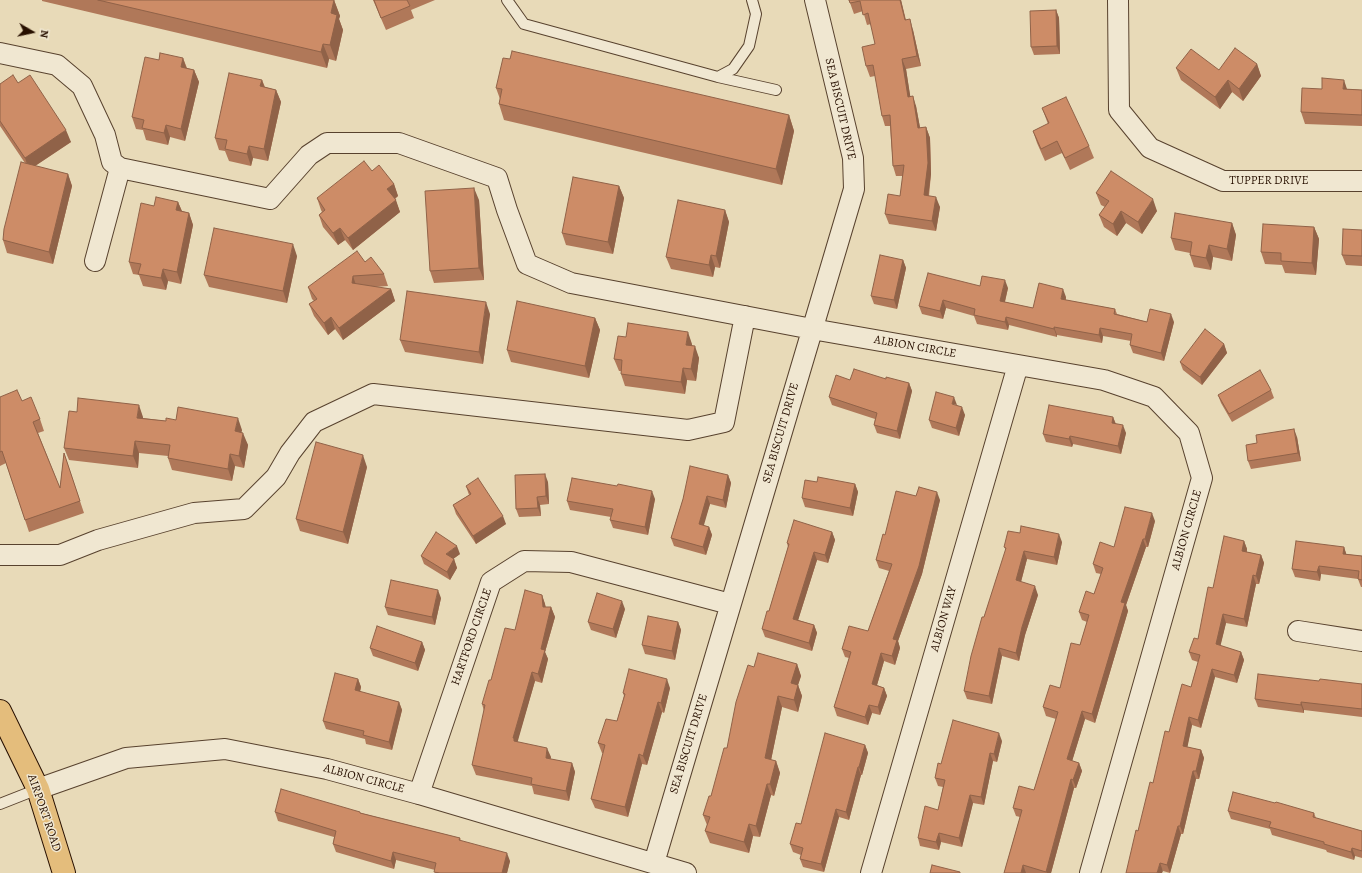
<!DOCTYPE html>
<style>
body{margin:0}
#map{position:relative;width:1362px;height:873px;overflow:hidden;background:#e8dab8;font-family:Alegreya,serif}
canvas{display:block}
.north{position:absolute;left:12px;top:12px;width:40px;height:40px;-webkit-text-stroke:3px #f0e7d1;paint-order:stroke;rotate:99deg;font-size:11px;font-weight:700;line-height:16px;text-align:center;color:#281000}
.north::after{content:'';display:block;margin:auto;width:14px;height:18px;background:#281000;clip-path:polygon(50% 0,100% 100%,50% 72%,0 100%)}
</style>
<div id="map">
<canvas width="1362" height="873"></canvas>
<div class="north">N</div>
</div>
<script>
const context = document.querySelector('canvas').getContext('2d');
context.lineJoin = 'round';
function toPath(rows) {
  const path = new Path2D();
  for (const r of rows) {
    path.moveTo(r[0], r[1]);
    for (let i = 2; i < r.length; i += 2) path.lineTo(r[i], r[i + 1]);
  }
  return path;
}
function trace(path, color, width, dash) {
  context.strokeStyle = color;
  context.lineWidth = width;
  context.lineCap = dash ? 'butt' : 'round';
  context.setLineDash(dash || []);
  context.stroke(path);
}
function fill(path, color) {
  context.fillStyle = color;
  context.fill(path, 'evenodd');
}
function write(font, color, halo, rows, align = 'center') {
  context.font = font + ' Alegreya,serif';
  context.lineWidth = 3;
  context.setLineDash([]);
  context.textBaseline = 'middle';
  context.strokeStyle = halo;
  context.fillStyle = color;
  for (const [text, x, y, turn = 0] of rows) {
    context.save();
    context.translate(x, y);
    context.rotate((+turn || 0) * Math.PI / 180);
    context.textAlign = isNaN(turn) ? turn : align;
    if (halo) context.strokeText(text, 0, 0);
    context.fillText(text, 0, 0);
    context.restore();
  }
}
const lane = toPath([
 [507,0,524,24,718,77,733,69,749,46,756,14,752,0],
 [718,77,776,90],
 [0,804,38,789]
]);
const street = toPath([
 [1118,0,1119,110,1150,148,1223,181,1362,181],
 [0,53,57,65,82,86,105,135,112,162,120,168,270,199,309,155,327,143,399,143,497,178,507,210,527,264,571,283,812,329,1104,380,1154,397,1189,433,1202,478,1090,873],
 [95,261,120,168],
 [0,555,60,555,98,540,194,513,244,509,276,477,290,453,314,422,373,394,688,430,724,422,745,316],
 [1298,631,1362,641],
 [38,789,126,758,225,749,327,769,419,794,686,873],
 [419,794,491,582,524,561,571,562,730,604],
 [654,863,854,189,853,158,815,0],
 [871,873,1018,365]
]);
const highway = toPath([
 [0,711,38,789,64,873]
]);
trace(lane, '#58422e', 12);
trace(street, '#58422e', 22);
trace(highway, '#281000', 24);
trace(lane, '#f0e7d1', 10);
trace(street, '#f0e7d1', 20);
trace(highway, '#e4bd7c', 22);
fill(toPath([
 [42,0,334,0,340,16,339,19,343,30,336,61,329,59,327,68,42,1],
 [373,0,435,0,411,10,414,18,386,30],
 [849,0,901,0,906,20,913,30,921,66,906,69,910,96,916,106,920,128,926,127,930,138,931,174,929,196,940,207,936,231,889,224,885,214,900,196,903,176,896,176,893,166,890,126,885,126,882,116,875,76,870,77,866,66,875,44,871,24,867,25,863,11,854,14],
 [1056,10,1059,18,1060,54,1034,55,1031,47],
 [183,58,187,68,194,70,199,82,185,141,170,137,168,145,146,140,143,130,136,129,132,117,159,60],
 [1257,64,1261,76,1243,101,1232,92,1220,109,1181,80,1176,68,1219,70],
 [262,80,265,87,276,90,281,102,268,161,253,158,251,166,229,161,225,151,219,150,215,138],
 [18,83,71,142,35,166,68,174,72,186,53,264,7,253,3,240,25,163,0,126,0,84],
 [496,88,789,115,794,131,782,185,504,120,499,104,500,99],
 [1322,89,1347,89,1362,90,1362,126,1305,124,1301,112],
 [1042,108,1089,146,1094,158,1070,170,1062,153,1045,161,1037,143,1033,131,1048,124],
 [372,171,394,184,398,196,395,199,400,212,353,250,345,240,338,245,323,227,319,215,322,212,321,210,317,198],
 [619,186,624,198,613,254,566,245,562,233],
 [1096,193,1157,211,1142,234,1126,223,1117,236,1104,227,1099,215,1105,207,1101,205],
 [479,200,484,280,434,283,430,271],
 [178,202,182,211,189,213,193,225,181,284,168,281,166,290,143,286,139,275,133,274,129,262,154,206],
 [725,210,729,222,720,268,715,267,713,277,671,269,666,257],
 [1232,223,1236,235,1232,261,1213,257,1211,270,1194,267,1190,255,1190,253,1175,250,1171,238],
 [1314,227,1319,239,1316,275,1285,273,1282,265,1265,264,1261,252],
 [1362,230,1362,266,1346,265,1342,255],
 [297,256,287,303,209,287,204,275],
 [903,260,906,268,897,309,874,304,871,296],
 [365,262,384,274,388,286,375,287,391,289,395,301,343,340,335,329,328,335,314,316,309,304,314,301,312,299,308,287],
 [980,286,1008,288,1005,302,1033,308,1066,297,1066,300,1115,309,1117,314,1147,322,1174,322,1164,361,1133,353,1130,345,1131,341,1103,336,1102,343,1057,335,1057,337,1009,325,1008,330,977,324,974,316,946,308,943,319,922,314,919,306],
 [490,314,483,364,405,352,400,340],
 [595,318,600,330,589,378,511,362,507,350],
 [626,337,692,344,692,345,699,358,696,381,687,380,685,394,625,386,621,374,621,371,619,371,614,359],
 [1224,344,1227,353,1202,385,1183,370,1180,362],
 [886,379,909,383,912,391,900,439,877,433,874,425,875,419,832,405,829,397,850,380],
 [1271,390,1274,398,1232,422,1221,403,1218,395],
 [0,397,22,401,40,419,44,431,38,433,60,488,64,453,84,513,29,532,6,463,0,466],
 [957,405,965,415,959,436,932,428,929,420],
 [77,412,143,417,143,418,166,421,242,430,241,432,248,445,244,468,235,466,232,481,172,470,168,458,168,456,139,453,138,468,69,460,64,448],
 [1113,417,1116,424,1126,433,1121,454,1073,444,1072,447,1046,442,1043,434],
 [1297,437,1301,461,1251,469,1248,461,1257,443],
 [367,467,348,544,300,531,296,519],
 [728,475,731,483,726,508,710,504,703,525,709,527,712,535,706,555,674,546,671,538,683,499],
 [548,482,549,504,540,505,541,516,519,517,516,509],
 [817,482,855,484,858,492,853,516,805,507,802,498],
 [466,486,506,524,476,544,456,514,453,505,469,495],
 [617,486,655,499,648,535,613,528,610,520,611,517,570,510,567,501],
 [916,496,940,500,922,574,898,641,900,648,895,665,884,661,877,685,884,688,887,696,880,715,872,713,868,725,837,716,834,707,849,658,845,657,842,649,868,631,889,571,879,568,876,560],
 [1155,521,1148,547,1146,547,1126,605,1128,611,1095,723,1085,719,1072,761,1079,763,1082,771,1076,788,1074,788,1051,873,1004,873,1020,817,1016,816,1013,808,1034,790,1056,719,1046,716,1043,707,1060,688,1080,645,1087,622,1082,620,1079,612,1094,594,1101,574,1096,573,1093,564,1114,547],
 [832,532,835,540,828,563,817,560,798,620,814,625,817,633,812,651,765,637,762,629,769,611,788,547,787,543],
 [1244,541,1247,549,1247,552,1261,555,1264,563,1259,584,1256,584,1247,627,1226,623,1220,646,1241,652,1244,660,1237,683,1215,677,1201,728,1192,725,1187,747,1201,750,1204,758,1199,779,1196,779,1183,834,1181,834,1170,873,1163,871,1138,831,1169,732,1191,687,1198,662,1192,660,1189,652,1198,639,1213,588],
 [1062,542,1057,565,1027,559,1021,582,1038,595,1025,635,1019,661,1002,656,992,704,967,699,964,691,984,617,1006,550,1004,547],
 [1344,547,1346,554,1362,556,1362,587,1361,587,1358,579,1321,574,1320,581,1295,577,1292,569],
 [460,554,453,559,454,559,457,568,450,580,424,564,421,556],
 [542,595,546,607,551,607,555,617,545,652,548,659,542,683,535,681,517,742,551,757,550,759,572,763,575,772,569,801,534,794,532,786,476,775,472,765,484,711,482,704,515,630],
 [441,598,435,625,388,615,385,607],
 [625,609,616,638,591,630,588,622],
 [678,622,681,630,675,660,645,654,642,645],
 [422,642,425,650,418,671,373,656,370,648],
 [797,664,801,676,798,685,802,696,798,712,782,707,771,760,776,761,780,773,774,796,771,795,760,837,753,836,749,853,710,843,705,831,707,825,703,815,711,796,754,667],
 [358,679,361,687,360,692,399,702,402,710,392,750,366,744,365,739,326,729,323,721],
 [1319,681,1362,684,1362,717,1304,710,1304,713,1258,707,1255,699],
 [670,688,664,713,662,712,647,765,642,764,628,817,595,808,591,799,603,753,602,753,598,743,617,721,624,696,623,693],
 [1002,741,997,762,993,761,984,805,973,803,962,847,941,842,939,850,920,846,918,838,938,810,943,787,938,786,935,778,941,764],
 [865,745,868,753,862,775,861,775,849,820,839,817,824,872,803,867,800,859,801,855,793,852,790,844,801,824],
 [1275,803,1314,813,1316,818,1362,831,1362,858,1355,856,1354,860,1327,852,1326,850,1272,835,1270,829,1231,819,1228,811],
 [275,812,361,813,460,838,461,841,510,861,507,873,435,873,435,870,396,860,394,869,336,852,333,844,334,837,278,821]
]), '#b07859');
fill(toPath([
 [334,0,340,16,339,19,343,30,336,61,330,45,331,13],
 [900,0,901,0,908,31,905,20],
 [1056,10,1059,18,1060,54,1057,46],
 [910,19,913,30,921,66,917,56],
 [323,44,329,59,327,68,321,52],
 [183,58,187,70,181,67],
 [902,59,906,69,912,107,908,97],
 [1257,64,1261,76,1243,101,1239,89],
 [194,70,199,82,185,141,181,129],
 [262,80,266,92,260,86],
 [1228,80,1232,92,1220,109,1215,97],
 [1344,80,1348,92,1343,89],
 [276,90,281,102,268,161,264,149],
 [913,96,916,106,922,138,918,128],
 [789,115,794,131,782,185,776,169],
 [166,125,170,137,168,145,164,133],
 [926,127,930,138,931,174,927,205,924,195],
 [66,130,71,142,29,170,25,158],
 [249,146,253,158,251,166,247,154],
 [68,174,72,186,53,264,49,252],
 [394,184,398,196,391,201,387,189],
 [619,186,624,198,613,254,608,242],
 [474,188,479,200,484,280,479,268],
 [936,197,940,207,936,231,932,221],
 [1153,199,1157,211,1142,234,1138,222],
 [396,200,400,212,353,250,348,238],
 [178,202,183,214,176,210],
 [725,210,729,222,720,268,716,256],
 [1121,211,1126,223,1117,236,1113,224],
 [189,213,193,225,181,284,177,272],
 [1232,223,1236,235,1232,261,1227,249],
 [1314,227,1319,239,1316,275,1312,263],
 [340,228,345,240,338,245,333,233],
 [293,244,297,256,287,303,283,291],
 [1209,245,1213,257,1211,270,1206,258],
 [711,255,715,267,713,277,709,265],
 [903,260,906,268,897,309,894,300],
 [163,269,168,281,166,290,161,278],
 [353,276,357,288,352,283],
 [1005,280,1008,288,1003,309,1000,301],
 [391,289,395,301,343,340,339,328],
 [1063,289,1066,297,1064,307,1061,299],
 [943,300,946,308,943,319,940,311],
 [486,302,490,314,483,364,479,352],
 [1171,314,1174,322,1164,361,1161,353],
 [331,317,335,329,328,335,324,323],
 [1006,317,1009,325,1008,330,1005,322],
 [595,318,600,330,589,378,585,366],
 [1054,327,1057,335,1057,337,1054,329],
 [1100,328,1103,336,1102,343,1099,335],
 [688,332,692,344,690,357,686,345],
 [1224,344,1227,353,1202,385,1200,377],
 [695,346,699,358,696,381,691,369],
 [683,368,687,380,685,394,681,382],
 [909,383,912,391,900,439,897,431],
 [954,397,957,405,952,404],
 [139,405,143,417,142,430,137,418],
 [962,407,965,415,959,436,956,428],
 [1113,417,1116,425,1112,423],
 [238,418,242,430,239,443,235,431],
 [1123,425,1126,433,1121,454,1118,446],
 [1294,429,1297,437,1301,461,1298,453],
 [243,433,248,445,244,468,239,456],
 [1070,436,1073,444,1072,447,1069,439],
 [135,441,139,453,138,468,133,456],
 [230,454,235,466,232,481,228,469],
 [363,455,367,467,348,544,343,532],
 [545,474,548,482,549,504,546,496],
 [728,475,731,483,726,508,723,500],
 [855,484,858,492,853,516,850,508],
 [652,491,655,499,648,535,645,527],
 [937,492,940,500,922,574,898,641,900,648,895,665,892,656,893,639],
 [707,496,710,504,702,532,699,524],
 [537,497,540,505,541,516,538,508],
 [1152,513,1155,521,1148,547,1145,539],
 [503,516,506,524,476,544,473,536],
 [709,527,712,535,706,555,703,547],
 [832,532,835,540,828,563,825,555],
 [1059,534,1062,542,1057,565,1054,557],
 [1143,539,1146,547,1126,605,1128,611,1095,723,1092,714,1121,602],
 [1244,541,1247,549,1245,559,1242,551],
 [457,546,460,554,449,562,446,554],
 [1344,547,1347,556,1343,554],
 [1024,551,1027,559,1019,589,1016,580],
 [814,552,817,560,796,627,793,619],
 [1261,555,1264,563,1259,584,1256,576],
 [454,559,457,568,450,580,447,572],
 [1319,566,1321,574,1320,581,1317,572],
 [1253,575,1256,584,1247,627,1244,619],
 [1035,586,1038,595,1025,635,1019,661,1016,653,1022,627],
 [438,590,441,598,435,625,432,617],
 [542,595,545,604,546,616,543,607],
 [622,601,625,609,616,638,613,629],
 [551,607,555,617,545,652,548,659,542,683,538,674,541,649],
 [1223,614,1226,623,1219,652,1216,644],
 [678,622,681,630,675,660,672,651],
 [814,625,817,633,812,651,809,643],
 [422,642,425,650,418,671,415,663],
 [999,648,1002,656,992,704,989,696],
 [1241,652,1244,660,1237,683,1234,675],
 [881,653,884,661,875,692,872,684],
 [797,664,801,676,798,685,802,696,798,712,794,700,791,683],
 [1212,669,1215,677,1201,728,1198,720],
 [532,672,535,681,517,744,517,750,513,738],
 [358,679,361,687,358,699,355,690],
 [667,679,670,688,664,713,661,703],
 [884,688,887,696,880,715,878,707],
 [778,696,782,707,769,770,765,758],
 [399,702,402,710,392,750,389,742],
 [658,702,662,712,647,765,643,756],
 [1301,702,1304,710,1304,713,1301,705],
 [869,705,872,713,868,725,865,717],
 [1082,711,1085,719,1070,768,1067,759],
 [1189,717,1192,725,1186,754,1183,746],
 [999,733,1002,741,997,762,994,754],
 [865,745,868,753,862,775,859,767],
 [547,748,551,757,549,767,546,758],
 [1201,750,1204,758,1199,779,1196,771],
 [990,753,993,761,984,805,981,797],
 [639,754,642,764,628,817,625,807],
 [776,761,780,773,774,796,770,784],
 [572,763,575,772,569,801,566,791],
 [1079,763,1082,771,1076,788,1073,780],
 [858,767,861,775,849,820,846,812],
 [1193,771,1196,779,1183,834,1180,826],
 [1071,779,1074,788,1051,873,1047,873,1046,872],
 [767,784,771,795,760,837,756,826],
 [970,795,973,803,962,847,959,838],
 [836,809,839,817,824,872,821,864],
 [749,824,753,836,749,853,744,842],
 [1178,826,1181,834,1170,873,1167,865],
 [939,833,941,842,939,850,936,842],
 [1352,848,1355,856,1354,860,1351,852],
 [393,852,396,860,394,869,391,861],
 [507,853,510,861,507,873,502,873],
 [1160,863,1163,871,1162,873,1157,873],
 [1023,865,1026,873,1021,873]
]), '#906248');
const building = toPath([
 [98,0,334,0,331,13,337,15,330,45,323,44,321,52,98,0],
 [374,0,407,0,410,6,381,18,374,0],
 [849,0,900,0,905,20,910,19,917,56,902,59,908,97,913,96,918,128,926,127,928,163,924,195,936,197,932,221,885,214,888,194,900,196,904,165,893,166,890,115,882,116,873,65,866,66,862,47,875,44,868,13,863,15,860,1,850,3,849,0],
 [1056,10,1057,46,1031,47,1030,11,1056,10],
 [1235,48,1257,64,1239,89,1228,80,1215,97,1176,68,1191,49,1219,70,1235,48],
 [512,51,789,115,776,169,499,104,502,89,496,88,503,58,510,59,512,51],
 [160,53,183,58,181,67,194,70,181,129,166,125,164,133,142,128,144,120,132,117,145,57,159,60,160,53],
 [229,73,262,80,260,86,276,90,264,149,249,146,247,154,225,149,227,140,215,138,229,73],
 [13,75,18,83,30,75,66,130,25,158,0,121,0,84,13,75],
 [1322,78,1344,80,1343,89,1362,90,1362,115,1301,112,1302,88,1322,89,1322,78],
 [1066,97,1089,146,1065,158,1057,141,1041,149,1033,131,1049,123,1042,108,1066,97],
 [364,161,372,171,379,165,394,184,387,189,396,200,348,238,340,228,333,233,319,215,325,210,317,198,364,161],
 [21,162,68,174,49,252,3,240,4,229,21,162],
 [1111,171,1153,199,1138,222,1121,211,1113,224,1099,215,1109,201,1096,193,1111,171],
 [573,177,619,186,608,242,562,233,573,177],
 [474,188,479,268,430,271,425,191,474,188],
 [156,197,178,202,176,210,189,213,177,272,163,269,161,278,138,274,141,264,129,262,141,203,154,206,156,197],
 [678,200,725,210,716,256,711,255,709,265,666,257,678,200],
 [1175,213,1232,223,1227,249,1209,245,1206,258,1190,255,1192,242,1171,238,1175,213],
 [1263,224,1314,227,1312,263,1281,261,1281,253,1261,252,1263,224],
 [214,228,293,244,283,291,204,275,214,228],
 [1343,229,1362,230,1362,256,1342,255,1343,229],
 [357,251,365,262,371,257,384,274,353,276,352,283,391,289,339,328,331,317,324,323,309,304,317,299,308,287,357,251],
 [880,255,903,260,894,300,871,296,880,255],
 [928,273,980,286,982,276,1005,280,1000,301,1033,308,1039,283,1063,289,1061,299,1115,309,1114,314,1147,322,1150,309,1171,314,1161,353,1130,345,1132,334,1100,328,1099,335,1054,327,1054,329,1006,317,1005,322,974,315,975,309,943,300,940,311,919,306,928,273],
 [407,291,486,302,479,352,400,340,407,291],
 [517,301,595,318,585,366,507,350,517,301],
 [628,323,688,332,686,345,695,346,691,369,683,368,681,382,621,374,622,360,614,359,618,336,626,337,628,323],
 [1205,329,1224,344,1200,377,1180,362,1205,329],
 [854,369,886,379,886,377,909,383,897,431,874,425,877,413,829,397,836,375,850,380,854,369],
 [1260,370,1271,390,1229,414,1218,395,1260,370],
 [17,390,22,401,31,397,40,419,33,422,60,488,64,453,80,501,25,520,2,451,0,452,0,397,17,390],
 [936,392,954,397,952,404,962,407,956,428,929,420,936,392],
 [78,398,139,405,137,418,166,421,166,418,176,420,178,407,238,418,235,431,243,433,239,456,230,454,228,469,168,458,170,445,135,441,133,456,64,448,69,411,77,412,78,398],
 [1049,405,1113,417,1112,423,1123,425,1118,446,1070,436,1069,439,1043,434,1049,405],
 [1294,429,1298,453,1248,461,1246,445,1257,443,1256,435,1294,429],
 [316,442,363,455,343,532,296,519,316,442],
 [690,466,728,475,723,500,707,496,699,524,709,527,703,547,671,538,683,499,690,466],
 [545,474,546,496,537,497,538,508,516,509,515,475,545,474],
 [818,477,855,484,850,508,802,498,805,480,817,482,818,477],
 [478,478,503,516,473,536,453,505,471,494,466,486,478,478],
 [572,478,617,486,618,484,652,491,645,527,610,520,613,509,567,501,572,478],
 [919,487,937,492,919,566,893,639,897,640,892,656,881,653,872,684,884,688,878,707,869,705,865,717,834,707,851,652,842,649,849,626,868,631,892,564,876,560,883,534,885,535,896,491,916,496,919,487],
 [1125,507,1152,513,1145,539,1143,539,1121,602,1125,603,1092,714,1082,711,1067,759,1079,763,1073,780,1071,779,1046,872,1023,865,1021,873,1004,873,1022,810,1013,808,1019,786,1034,790,1058,712,1043,707,1050,685,1060,688,1071,643,1080,645,1089,615,1079,612,1086,591,1094,594,1103,568,1093,564,1100,542,1114,547,1125,507],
 [794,520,832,532,825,555,814,552,793,619,814,625,809,643,762,629,767,611,769,611,789,544,787,543,794,520],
 [1021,526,1059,534,1054,557,1024,551,1016,580,1035,586,1022,627,1016,653,999,648,989,696,964,691,971,656,982,617,984,617,1006,548,1004,547,1008,531,1020,533,1021,526],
 [436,532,457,546,446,554,454,559,447,572,421,556,436,532],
 [1224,536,1244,541,1242,551,1261,555,1256,576,1253,575,1244,619,1223,614,1216,644,1241,652,1234,675,1212,669,1198,720,1189,717,1183,746,1201,750,1196,771,1193,771,1180,826,1178,826,1167,865,1160,863,1157,873,1126,873,1136,830,1138,831,1150,782,1153,783,1165,731,1169,732,1182,684,1191,687,1200,655,1189,652,1194,638,1198,639,1208,587,1213,588,1224,536],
 [1296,541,1344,547,1343,554,1362,556,1362,580,1358,579,1359,571,1319,566,1317,572,1292,569,1296,541],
 [391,580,438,590,432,617,385,607,391,580],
 [525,590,542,595,543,607,551,607,541,649,545,650,538,674,532,672,513,738,514,738,514,741,547,748,546,758,572,763,566,791,531,784,532,778,472,765,485,705,482,704,489,680,491,680,505,628,515,630,525,590],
 [597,593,622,601,613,629,588,622,597,593],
 [648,616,678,622,672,651,642,645,648,616],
 [377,626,422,642,415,663,370,648,377,626],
 [758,653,797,664,791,683,798,685,794,700,778,696,765,758,776,761,770,784,767,784,756,826,749,824,744,842,705,831,710,817,703,815,709,796,711,796,724,748,727,748,736,702,748,665,754,667,758,653],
 [629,669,667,679,661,703,658,702,643,756,639,754,625,807,591,799,605,745,598,743,606,719,617,721,625,694,623,693,629,669],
 [335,673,358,679,355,690,399,702,389,742,363,735,364,731,323,721,335,673],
 [1258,674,1319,681,1320,679,1362,684,1362,709,1301,702,1301,705,1255,699,1258,674],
 [953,720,999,733,994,754,990,753,981,797,970,795,959,838,939,833,936,842,918,838,925,806,938,810,945,780,935,778,938,763,941,764,953,720],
 [825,733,865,745,859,767,858,767,846,812,836,809,821,864,800,859,803,848,790,844,796,823,801,824,825,733],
 [281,789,360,812,360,813,460,838,459,840,507,853,502,873,440,873,434,872,436,863,393,852,391,861,333,844,336,831,275,812,281,789],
 [1233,792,1275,803,1276,802,1314,813,1313,817,1362,831,1362,851,1352,848,1351,852,1324,844,1324,842,1269,827,1271,822,1228,811,1233,792],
 [932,865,960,872,960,873,930,873,932,865]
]);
fill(building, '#cd8c67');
trace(building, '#906248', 1);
write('12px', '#281000', '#f0e7d1', [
 ["SEA BISCUIT DRIVE",840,109,77],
 ["TUPPER DRIVE",1269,181],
 ["ALBION CIRCLE",915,347,10],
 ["SEA BISCUIT DRIVE",781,433,-74],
 ["ALBION CIRCLE",1187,530,-74],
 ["ALBION WAY",944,619,-74],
 ["HARTFORD CIRCLE",472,637,-71],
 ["SEA BISCUIT DRIVE",689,744,-73],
 ["ALBION CIRCLE",364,779,15],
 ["AIRPORT ROAD",44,813,71]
]);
</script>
